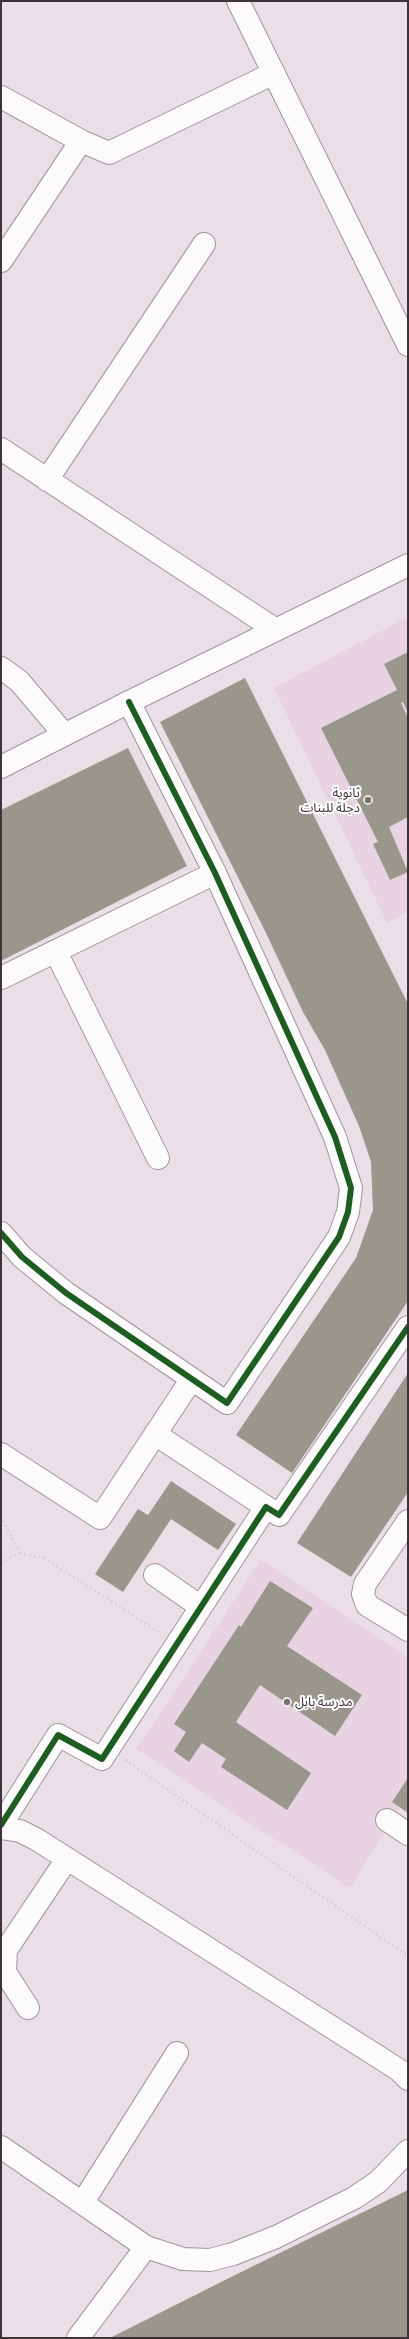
<!DOCTYPE html>
<meta charset="utf-8">
<style>
body{margin:0}
#map{position:relative;width:409px;height:2339px;overflow:hidden;background:#ebdfe7;font-family:Manrope,sans-serif}
canvas{display:block}
.frame{position:absolute;inset:0;border:2px solid #3d343a;pointer-events:none}
</style>
<div id="map">
<canvas width="409" height="2339"></canvas>
<div class="frame"></div>
</div>
<script>
const context = document.querySelector('canvas').getContext('2d');
context.lineJoin = 'round';
function fill(path, color) {
  context.fillStyle = color;
  context.fill(path, 'evenodd');
}
function toPath(rows) {
  const path = new Path2D();
  for (const r of rows) {
    path.moveTo(r[0], r[1]);
    for (let i = 2; i < r.length; i += 2) path.lineTo(r[i], r[i + 1]);
  }
  return path;
}
function trace(path, color, width, dash) {
  context.strokeStyle = color;
  context.lineWidth = width;
  context.lineCap = dash ? 'butt' : 'round';
  context.setLineDash(dash || []);
  context.stroke(path);
}
function write(font, color, halo, rows, align = 'center') {
  context.font = font + ' Manrope,"Noto Sans Arabic",sans-serif';
  context.lineWidth = 4;
  context.setLineDash([]);
  context.textBaseline = 'middle';
  context.strokeStyle = halo;
  context.fillStyle = color;
  for (const [text, x, y, turn = 0] of rows) {
    context.save();
    context.translate(x, y);
    context.rotate((+turn || 0) * Math.PI / 180);
    context.textAlign = isNaN(turn) ? turn : align;
    if (halo) context.strokeText(text, 0, 0);
    context.fillText(text, 0, 0);
    context.restore();
  }
}
fill(toPath([
 [408,617,408,912,387,923,274,688],
 [261,1560,408,1656,408,1794,350,1888,136,1749]
]), '#e7d3e1');
fill(toPath([
 [408,652,408,713,403,702,401,703,408,718,408,817,389,827,408,872,390,880,373,844,378,842,321,728,397,690,384,664],
 [245,678,408,1004,408,1301,292,1473,236,1435,356,1258,373,1210,371,1162,359,1126,325,1050,303,1012,266,933,160,722],
 [128,748,187,866,1,961,1,810],
 [408,1373,408,1492,351,1577,297,1543],
 [171,1481,236,1524,218,1550,171,1519,123,1592,95,1574,138,1509,148,1515],
 [270,1581,313,1608,287,1646,362,1695,335,1736,260,1685,236,1722,311,1773,287,1810,221,1767,226,1759,202,1743,189,1762,174,1751,186,1732,174,1724,239,1625,241,1627],
 [408,1778,408,1813,392,1802],
 [408,2190,408,2338,110,2338,231,2277]
]), '#99968b');
const minor = toPath([
 [238,1,408,345],
 [1,97,81,141,109,153,274,73],
 [1,261,81,141],
 [1,449,276,630],
 [47,480,204,244],
 [1,668,19,681,64,734],
 [1,767,129,702,408,565],
 [56,952,158,1158],
 [1,978,215,873],
 [1,1233,22,1257,66,1293,227,1403,339,1237,348,1212,351,1188,335,1137,215,873,129,702],
 [155,1434,266,1507],
 [1,1454,100,1518,191,1380],
 [408,1521,365,1584,363,1594,367,1605,408,1630],
 [155,1575,201,1607],
 [387,1820,408,1834],
 [1,1825,58,1735,102,1759,266,1507,279,1515,408,1327],
 [1,1828,20,1831,36,1839,399,2070,408,2079],
 [28,2008,5,1972,6,1950,67,1859],
 [1,2147,146,2247,183,2259,210,2260,233,2254,276,2237,354,2198,378,2182,408,2151],
 [83,2202,177,2053],
 [78,2338,146,2247]
]);
trace(minor, '#9e959b', 24);
trace(toPath([
 [1,1516,19,1553,1,1563],
 [19,1553,44,1558,160,1633],
 [125,1760,408,1956]
]), '#d4d1d3', 2.5, [2, 3]);
trace(minor, '#fcfafb', 22);
trace(toPath([
 [1,1233,22,1257,66,1293,227,1403,339,1237,348,1212,351,1188,335,1137,215,873,129,702],
 [1,1825,58,1735,102,1759,266,1507,279,1515,408,1327]
]), '#1b5e20', 6);
for (const [x, y, r, color] of [
 [368,800,4,"#7a7077"],
 [287,1702,4,"#7a7077"]
]) {
  const dot = new Path2D();
  dot.arc(x, y, r, 0, 2 * Math.PI);
  context.fillStyle = color;
  context.fill(dot);
  trace(dot, '#fff', 1.5);
}
write('13px', '#3d343a', '#fff', [
 ["ثانوية",360,793],
 ["دجلة للبنات",360,808],
 ["مدرسة بابل",295,1702,"left"]
], 'right');
</script>
